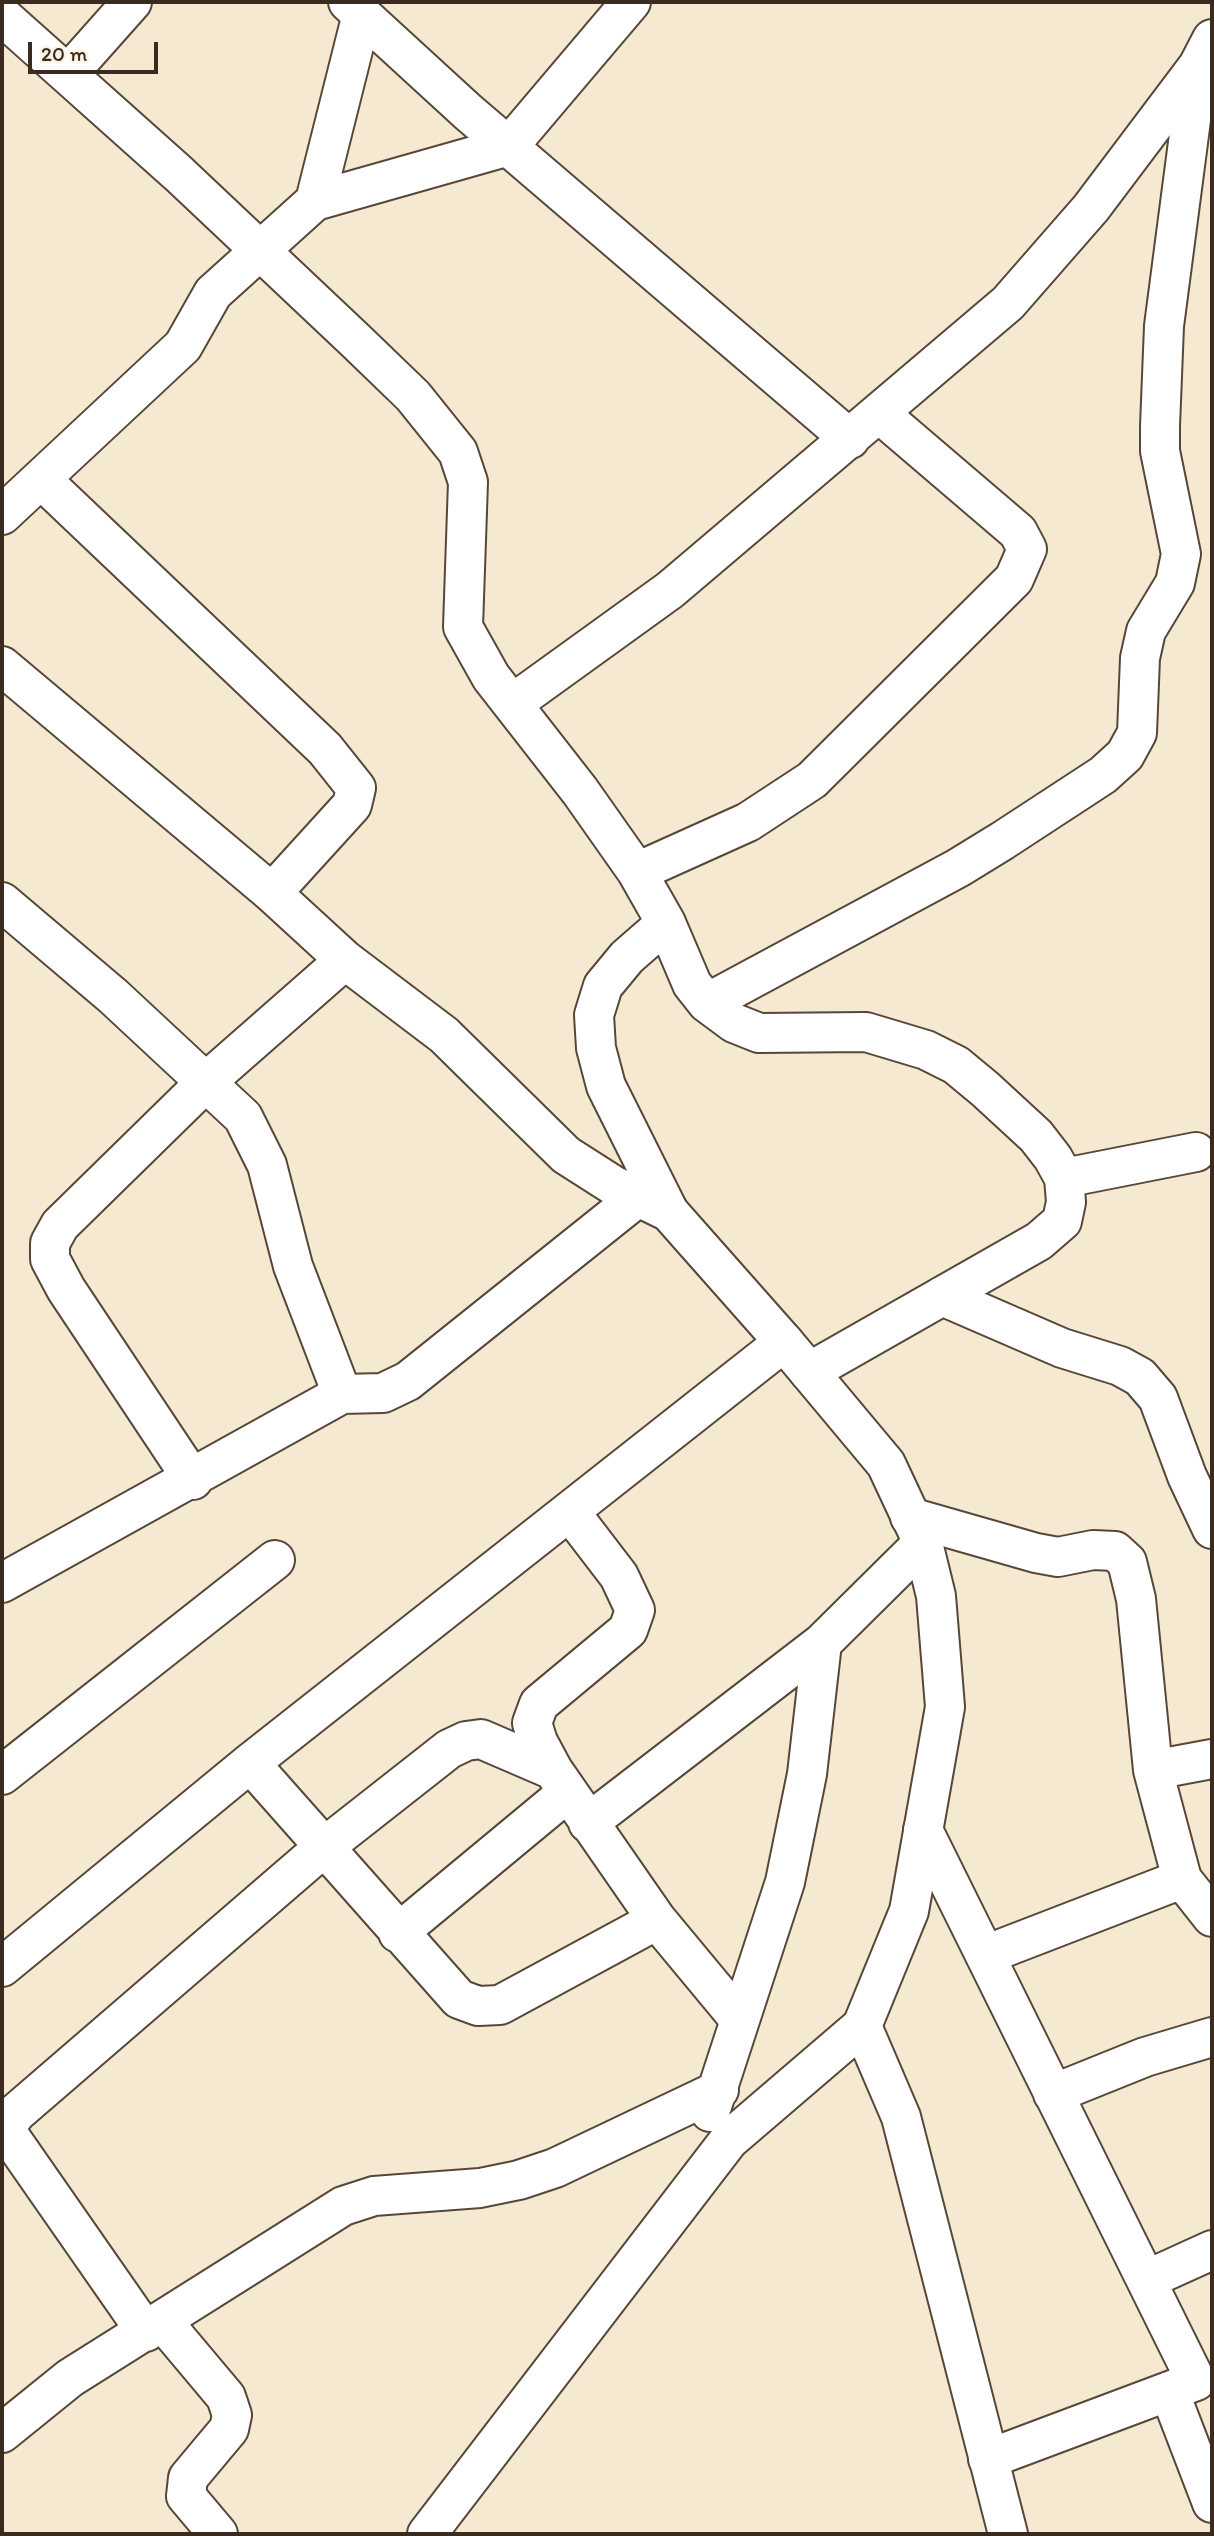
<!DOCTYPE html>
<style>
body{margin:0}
#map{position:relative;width:1214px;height:2536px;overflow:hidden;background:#f5ead1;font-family:Itim,sans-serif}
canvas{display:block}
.frame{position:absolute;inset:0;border:4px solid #3b2a1e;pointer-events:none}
.scale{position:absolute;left:28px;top:42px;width:130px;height:32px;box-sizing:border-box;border:4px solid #3b2a1e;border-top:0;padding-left:9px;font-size:21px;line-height:24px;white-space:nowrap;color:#3b2a1e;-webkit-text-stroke:5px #fcf5e5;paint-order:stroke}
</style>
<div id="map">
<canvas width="1214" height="2536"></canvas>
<div class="frame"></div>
<div class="scale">20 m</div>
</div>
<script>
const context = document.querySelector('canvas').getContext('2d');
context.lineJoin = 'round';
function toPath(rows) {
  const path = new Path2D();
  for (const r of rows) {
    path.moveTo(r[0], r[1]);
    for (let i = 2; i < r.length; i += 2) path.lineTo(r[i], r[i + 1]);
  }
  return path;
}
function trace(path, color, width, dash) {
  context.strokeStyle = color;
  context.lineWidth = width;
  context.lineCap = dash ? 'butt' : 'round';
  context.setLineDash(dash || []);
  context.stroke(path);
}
const minor = toPath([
 [348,2,468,112,850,439],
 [2,16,179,174,356,341,413,396,458,452,468,482,463,627,491,677,580,791,637,872,666,923,692,984,707,1003,734,1023,759,1033,866,1032,926,1050,956,1065,985,1089,1036,1136,1053,1158,1064,1178,1066,1202,1062,1221,1039,1241,809,1372],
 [68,74,132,2],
 [315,201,362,14],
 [42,480,325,749,356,788,352,805,272,893],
 [2,515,183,346,213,293,315,201,509,146,631,2],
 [512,704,670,590,1008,303,1091,208,1198,66,1212,39],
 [637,872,748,822,812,780,1014,579,1027,549,1018,532,880,414],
 [2,902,113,996,243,1117,267,1165,293,1266,342,1394],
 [666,923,627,957,603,986,594,1015,596,1048,606,1086,669,1212],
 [707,1003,958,868,1002,841,1103,775,1125,755,1137,733,1140,658,1146,631,1175,583,1181,554,1160,451,1160,426,1164,326,1198,66],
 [1064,1178,1196,1152],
 [942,1296,1062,1348,1120,1366,1140,1377,1158,1398,1187,1476,1212,1529],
 [193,1480,66,1289,50,1259,50,1243,60,1225,206,1082,345,960],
 [570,1512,619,1576,635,1610,628,1630,539,1704,532,1723,538,1742,553,1770,657,1920,740,2020],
 [910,1517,1036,1553,1058,1557,1093,1550,1115,1551,1127,1562,1136,1599,1153,1770,1182,1879,1212,1917],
 [2,1583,342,1394,383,1393,408,1381,638,1197],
 [250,1763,459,1999,478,2006,500,2005,657,1920],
 [1153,1770,1212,1759],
 [2,1775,275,1560],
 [588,1823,822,1643,923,1543],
 [923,1830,1196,2381,988,2459],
 [398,1933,568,1792],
 [985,1955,1182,1879],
 [2,1967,250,1763,784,1342],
 [1053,2094,1145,2057,1212,2037],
 [710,2112,785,1882,807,1774,822,1643],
 [4,2128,146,2332],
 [2,2131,17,2112,323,1848,449,1749,466,1741,481,1739,553,1770],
 [1146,2280,1212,2250],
 [163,2322,226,2397,232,2415,229,2429,188,2478,186,2496,218,2534],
 [1169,2391,1212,2503],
 [2,2433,70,2378,343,2206,374,2196,480,2188,519,2180,555,2168,719,2090],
 [427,2534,729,2140,862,2026]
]);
const tertiary = toPath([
 [2,666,272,893,345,960,444,1035,566,1155,613,1185,669,1212,784,1342,886,1464,923,1543,936,1596,945,1707,909,1911,862,2026,901,2117,1008,2534]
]);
trace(minor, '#574739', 42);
trace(tertiary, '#574739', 42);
trace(minor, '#fff', 38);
trace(tertiary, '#fff', 38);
</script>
